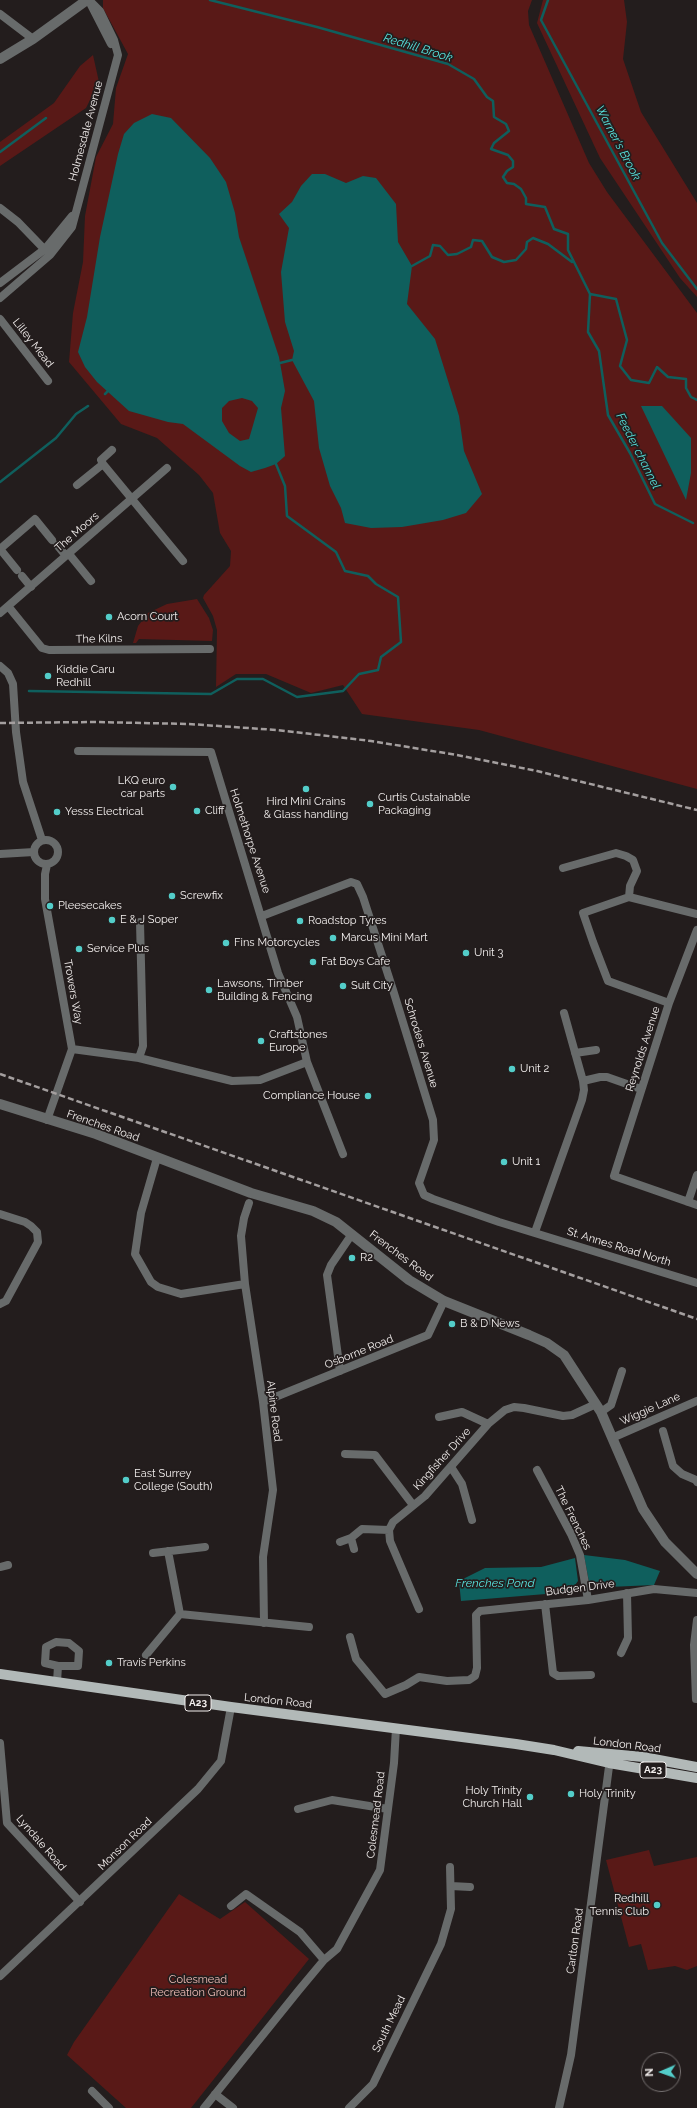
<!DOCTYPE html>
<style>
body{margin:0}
#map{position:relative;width:697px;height:2108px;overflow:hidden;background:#231d1d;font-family:Raleway,sans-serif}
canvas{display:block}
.north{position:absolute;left:641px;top:2052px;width:40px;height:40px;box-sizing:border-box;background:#231d1d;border:1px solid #767171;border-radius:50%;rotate:268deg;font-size:11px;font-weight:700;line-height:16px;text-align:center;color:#f3efee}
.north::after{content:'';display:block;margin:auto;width:14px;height:18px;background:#53cdc9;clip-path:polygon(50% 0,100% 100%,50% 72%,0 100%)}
</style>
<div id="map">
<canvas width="697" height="2108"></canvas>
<div class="north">N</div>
</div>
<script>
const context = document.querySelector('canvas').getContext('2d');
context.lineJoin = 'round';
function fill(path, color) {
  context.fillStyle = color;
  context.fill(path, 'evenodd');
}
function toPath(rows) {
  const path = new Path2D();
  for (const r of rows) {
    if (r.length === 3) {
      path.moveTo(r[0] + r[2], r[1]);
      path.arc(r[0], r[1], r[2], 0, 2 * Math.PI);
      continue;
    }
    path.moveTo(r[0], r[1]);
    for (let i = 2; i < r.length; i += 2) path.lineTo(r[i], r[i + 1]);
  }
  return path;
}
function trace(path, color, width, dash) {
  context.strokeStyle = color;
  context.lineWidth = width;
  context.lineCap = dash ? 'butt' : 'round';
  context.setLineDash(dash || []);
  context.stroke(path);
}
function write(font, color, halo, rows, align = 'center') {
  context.font = font + ' Raleway,sans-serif';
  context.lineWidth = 3.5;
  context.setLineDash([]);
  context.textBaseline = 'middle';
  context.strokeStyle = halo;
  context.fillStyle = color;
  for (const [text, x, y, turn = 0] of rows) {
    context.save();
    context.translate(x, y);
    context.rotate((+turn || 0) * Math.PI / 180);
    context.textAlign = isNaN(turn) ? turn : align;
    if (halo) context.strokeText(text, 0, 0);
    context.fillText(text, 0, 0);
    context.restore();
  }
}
fill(toPath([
 [103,0,532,0,528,11,529,25,589,163,607,192,697,313,697,789,479,730,362,714,343,685,311,693,266,674,236,674,216,687,217,630,213,616,203,598,204,595,230,566,231,551,220,533,213,493,199,475,157,438,121,424,69,362,73,313,83,262,85,216,96,157,113,124,116,88,128,54,103,8],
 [543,0,624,0,627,22,623,59,641,112,697,203,697,297,680,278,600,158,537,23],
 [93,55,99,82,86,108,0,166,0,142,54,103,80,66],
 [197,599,209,618,213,630,212,641,139,639,136,643,133,643,138,626,148,613,167,604],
 [649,1850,654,1866,697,1857,697,1966,687,1970,675,1966,648,1970,641,1944,629,1947,606,1860],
 [179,1894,220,1919,245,1902,309,1959,191,2108,126,2108,67,2055,74,2042]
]), '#591917');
fill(toPath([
 [152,114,171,118,210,158,226,182,235,213,239,237,279,357,285,391,281,408,285,456,276,464,265,468,251,472,240,466,183,424,168,422,129,411,97,382,85,367,78,352,87,317,100,237,118,154,124,134,134,123],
 [242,398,252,401,258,408,249,439,240,441,229,433,222,421,222,408,229,401],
 [312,174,325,174,346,183,363,176,376,178,396,204,398,242,412,266,407,304,435,339,459,416,464,451,482,494,466,513,443,520,402,527,371,528,345,523,341,508,330,486,319,448,314,401,292,360,294,351,285,322,281,272,289,228,279,214,292,202,301,186],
 [641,406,662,406,691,438,691,473,686,500],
 [584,1555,625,1560,660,1571,654,1585,609,1587,589,1582],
 [575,1558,578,1581,570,1592,461,1601,459,1581,485,1568,541,1567]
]), '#0f5f5d');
trace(toPath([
 [210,0,317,27,448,64,474,79,487,97,493,101,494,117,506,124,509,131,494,143,491,149,508,155,513,161,513,167,507,171,503,177,507,183,514,184,521,189,526,198,526,204,545,207,554,229,568,234,568,250,590,294],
 [548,0,541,20,662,243,697,289],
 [0,152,46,118],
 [412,266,430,256,433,245,440,246,448,255,457,254,471,247,473,240,482,241,492,257,504,262,516,260,526,249,527,242,533,238,548,244,572,262],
 [590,294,588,332,599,351,608,415,630,453,655,504,693,523],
 [590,294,616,299,627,340,620,366,631,380,649,383,657,367,668,377,686,379,686,388,691,397,697,400],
 [280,363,292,360],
 [105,394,108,391],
 [0,482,56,438,76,414,88,406],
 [29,691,211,694,237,679,263,679,297,697,343,691,359,674,378,670,381,657,401,642,398,597,376,584,368,576,345,571,336,552,287,516,285,486,276,464]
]), '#0f5f5d', 2.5);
trace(toPath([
 [90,3,111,44],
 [0,14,33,39],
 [0,208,18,222,47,252],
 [0,283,45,249,72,216],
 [0,298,50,255,72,227,118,55,114,40,100,11,89,0],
 [0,319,48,381],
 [103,464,101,460,112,450],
 [77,485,103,464,183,561],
 [57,545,66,556],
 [0,549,35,519,52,540],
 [0,549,17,570],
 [69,554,91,581],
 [22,576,31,587],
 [8,606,42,648,49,650,210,649],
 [0,613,167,468],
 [0,666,8,673,13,684,16,732,23,782,42,840],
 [78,751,211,752,278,973,297,1017,307,1062,343,1154],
 [46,852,12],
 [0,854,34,852],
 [47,865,45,874,45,899,72,1049,47,1120],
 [563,868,616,853,626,856,633,860,637,871,630,886,629,897,697,914],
 [629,897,583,913,593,942,608,981,669,1003],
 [262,916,351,882,357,884,363,897,393,990,433,1120,434,1140,419,1183,424,1195,433,1199,499,1222,697,1283],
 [697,930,669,1003,614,1176,697,1205],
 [72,1049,139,1058,232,1081,260,1080,307,1062],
 [575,1053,596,1050],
 [139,1058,143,1046,140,922],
 [583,1081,600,1077,607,1077,641,1089],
 [157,1158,141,1213,135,1254,151,1282,158,1287,181,1294,245,1284],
 [688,1202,697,1175],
 [249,1203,244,1218,241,1236,245,1284,263,1402,273,1490,263,1557,264,1623],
 [0,1214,25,1222,31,1226,37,1232,38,1242,6,1301,0,1304],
 [535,1232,582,1100,584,1090,583,1081,564,1013],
 [340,1371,327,1275,331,1265,352,1234],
 [263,1402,428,1335,444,1301],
 [601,1412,611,1405,622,1371],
 [439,1417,462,1412,488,1424],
 [663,1431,673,1466,682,1474,696,1480,697,1482],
 [612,1438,697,1401],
 [345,1454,375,1455,413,1505],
 [451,1467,462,1484,472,1520],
 [537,1470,571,1534,580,1555,588,1600],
 [351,1538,354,1549],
 [340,1542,351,1538,362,1529,389,1530],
 [153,1553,205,1547],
 [0,1567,8,1565],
 [545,1604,553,1673,558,1676,591,1675],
 [419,1609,390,1541,389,1530,393,1522,425,1496,488,1424,505,1410,514,1407,524,1408,563,1416,572,1415,596,1404],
 [180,1614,309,1627],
 [350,1637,356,1659,385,1694,406,1685,419,1677,447,1681,469,1680,475,1676,477,1668,476,1615,480,1611,588,1600,654,1589,697,1593],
 [621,1653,628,1638,627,1593],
 [146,1655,180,1614,168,1551],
 [57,1682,58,1666,78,1666,79,1651,69,1643,56,1642,46,1647,45,1663,58,1666],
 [696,1699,694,1645,697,1620],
 [0,1743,7,1823,80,1902],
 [298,1809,332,1800,388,1809],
 [451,1886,470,1887],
 [231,1906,246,1894,300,1932,324,1960],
 [0,1976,198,1789,221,1761,231,1707],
 [92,2091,109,2108],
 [215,2094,233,2108],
 [204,2108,299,1990,324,1960,337,1949,380,1870,394,1763,396,1728],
 [349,2108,373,2084,441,1944,451,1909,450,1867],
 [559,2108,571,2055,610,1759]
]), '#686b6b', 8);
trace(toPath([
 [0,59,33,39,87,0],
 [0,1104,96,1134,251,1193,313,1211,336,1222,409,1280,444,1301,529,1335,547,1343,564,1355,601,1412,643,1509,665,1542,697,1574]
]), '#686b6b', 10);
trace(toPath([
 [0,1674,231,1707,516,1744,554,1750,609,1763,697,1778],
 [578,1751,643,1757,697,1767]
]), '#b2b9b8', 10);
trace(toPath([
 [0,723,95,722,189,724,277,730,371,741,457,755,537,771,697,810],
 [0,1074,697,1319]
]), '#a49f9f', 2.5, [6, 3]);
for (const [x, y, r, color] of [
 [109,617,4,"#53cdc9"],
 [48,676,4,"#53cdc9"],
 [173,787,4,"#53cdc9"],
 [306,789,4,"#53cdc9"],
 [370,804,4,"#53cdc9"],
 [197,811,4,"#53cdc9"],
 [57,812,4,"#53cdc9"],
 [172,896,4,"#53cdc9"],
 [50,906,4,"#53cdc9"],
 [112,920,4,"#53cdc9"],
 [300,921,4,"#53cdc9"],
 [333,938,4,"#53cdc9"],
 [226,943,4,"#53cdc9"],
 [79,949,4,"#53cdc9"],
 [466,953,4,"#53cdc9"],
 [313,962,4,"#53cdc9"],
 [343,986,4,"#53cdc9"],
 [209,990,4,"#53cdc9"],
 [261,1041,4,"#53cdc9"],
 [512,1069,4,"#53cdc9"],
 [368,1096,4,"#53cdc9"],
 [504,1162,4,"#53cdc9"],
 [352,1258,4,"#53cdc9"],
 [452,1324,4,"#53cdc9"],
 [126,1480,4,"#53cdc9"],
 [109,1663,4,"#53cdc9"],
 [571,1794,4,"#53cdc9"],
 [530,1797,4,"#53cdc9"],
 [657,1905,4,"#53cdc9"]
]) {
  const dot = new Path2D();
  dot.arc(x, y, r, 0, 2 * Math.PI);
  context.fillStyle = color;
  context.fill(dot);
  trace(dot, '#231d1d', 1.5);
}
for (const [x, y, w] of [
 [198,1703,26],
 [653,1770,26]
]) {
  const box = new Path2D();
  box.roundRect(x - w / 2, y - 8, w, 16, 3);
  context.fillStyle = '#231d1d';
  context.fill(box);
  trace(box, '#f3efee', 1);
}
write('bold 10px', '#f3efee', null, [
 ["A23",198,1703],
 ["A23",653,1770]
]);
write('11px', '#f3efee', '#231d1d', [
 ["Holmesdale Avenue",86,131,-75],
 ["Lilley Mead",33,343,52],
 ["The Moors",77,532,-41],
 ["The Kilns",99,639,-1],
 ["Holmethorpe Avenue",250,841,72],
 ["Trowers Way",73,992,80],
 ["Schroders Avenue",421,1043,73],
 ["Reynolds Avenue",643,1049,-72],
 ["Frenches Road",103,1126,19],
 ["St. Annes Road North",619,1247,17],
 ["Frenches Road",401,1256,37],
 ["Osborne Road",359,1352,-22],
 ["Wiggie Lane",650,1409,-24],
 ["Alpine Road",274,1411,83],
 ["Kingfisher Drive",442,1459,-48],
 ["The Frenches",573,1518,64],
 ["Budgen Drive",580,1588,-7],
 ["London Road",278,1701,6],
 ["London Road",627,1745,7],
 ["Colesmead Road",376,1815,-83],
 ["Lyndale Road",41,1843,49],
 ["Monson Road",125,1844,-44],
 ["Carlton Road",575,1941,-82],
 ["South Mead",389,2024,-64]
]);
write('11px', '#f3efee', '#231d1d', [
 ["Acorn Court",117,617],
 ["Kiddie Caru",56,670],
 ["Redhill",56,683],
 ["LKQ euro",165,781,"right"],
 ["car parts",165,794,"right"],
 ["Curtis Custainable",378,798],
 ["Packaging",378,811],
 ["Hird Mini Crains",306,802,"center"],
 ["& Glass handling",306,815,"center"],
 ["Cliff",205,811],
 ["Yesss Electrical",65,812],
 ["Screwfix",180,896],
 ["Pleesecakes",58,906],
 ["E & J Soper",120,920],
 ["Roadstop Tyres",308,921],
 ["Marcus Mini Mart",341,938],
 ["Fins Motorcycles",234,943],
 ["Service Plus",87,949],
 ["Unit 3",474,953],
 ["Fat Boys Cafe",321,962],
 ["Lawsons, Timber",217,984],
 ["Building & Fencing",217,997],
 ["Suit City",351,986],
 ["Craftstones",269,1035],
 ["Europe",269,1048],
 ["Unit 2",520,1069],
 ["Compliance House",360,1096,"right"],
 ["Unit 1",512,1162],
 ["R2",360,1258],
 ["B & D News",460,1324],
 ["East Surrey",134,1474],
 ["College (South)",134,1487],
 ["Travis Perkins",117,1663],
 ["Holy Trinity",522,1791,"right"],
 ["Church Hall",522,1804,"right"],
 ["Holy Trinity",579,1794],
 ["Redhill",649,1899,"right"],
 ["Tennis Club",649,1912,"right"]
], 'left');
write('11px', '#f0bdb7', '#231d1d', [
 ["Colesmead",198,1980],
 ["Recreation Ground",198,1993]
]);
write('italic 12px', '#58e3de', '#231d1d', [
 ["Redhill Brook",418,48,17],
 ["Warner's Brook",618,143,62],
 ["Feeder channel",638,451,63],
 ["Frenches Pond",495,1583]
]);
</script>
